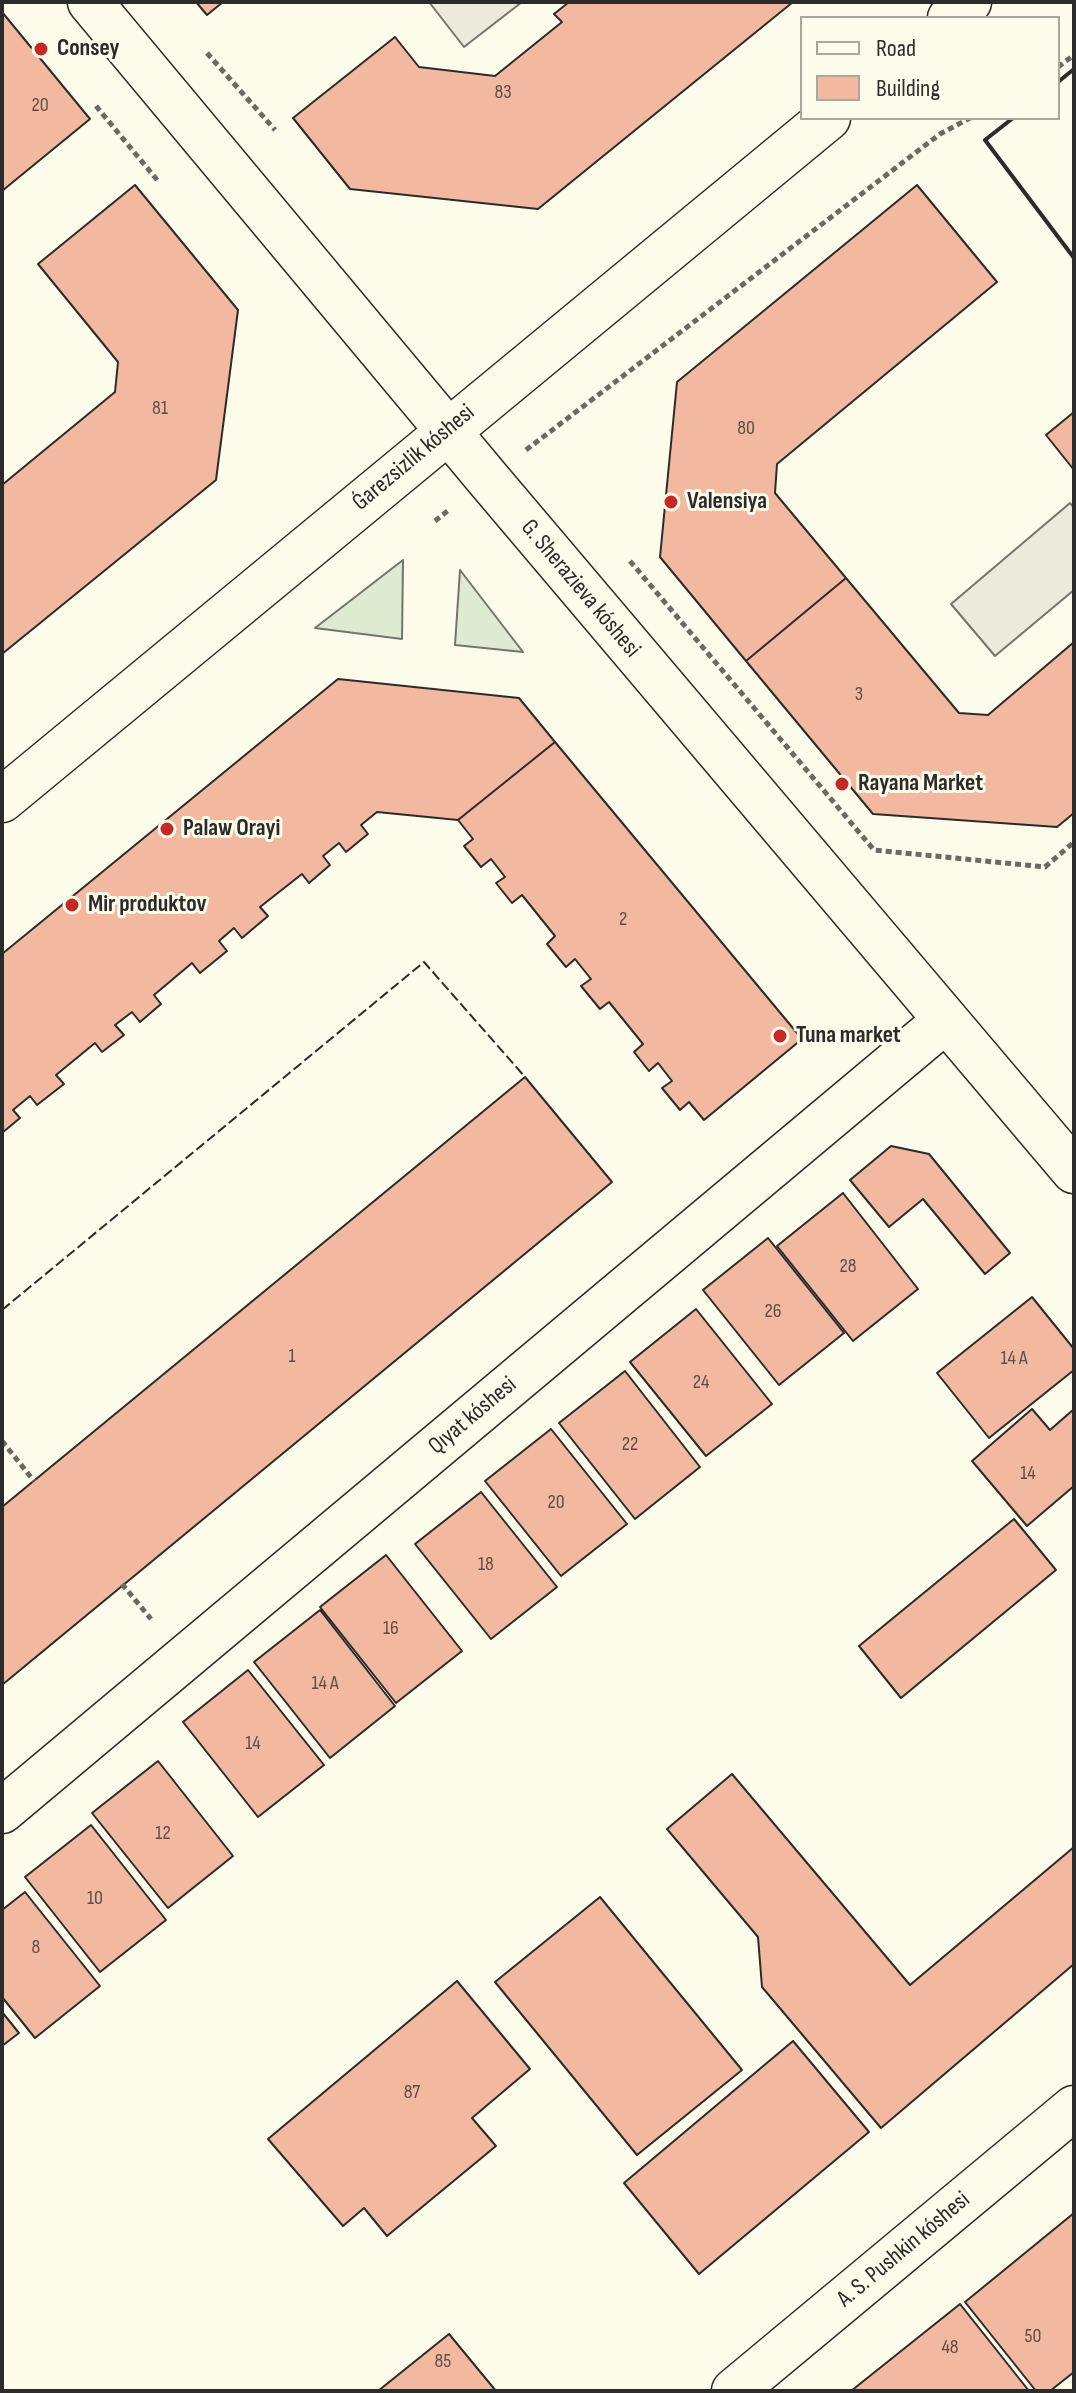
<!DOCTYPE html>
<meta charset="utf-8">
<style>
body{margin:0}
#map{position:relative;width:1076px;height:2393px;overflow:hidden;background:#fdfbea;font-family:"Sofia Sans Condensed",sans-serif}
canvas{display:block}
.frame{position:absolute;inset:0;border:4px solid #2b2b2b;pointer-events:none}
.legend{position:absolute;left:800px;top:16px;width:260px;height:104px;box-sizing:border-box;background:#fdfbea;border:2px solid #a9a89e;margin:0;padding:10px 14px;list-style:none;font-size:24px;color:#2b2b2b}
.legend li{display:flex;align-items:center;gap:16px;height:40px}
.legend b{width:40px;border:2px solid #a9a89e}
</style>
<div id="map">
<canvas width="1076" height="2393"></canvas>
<div class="frame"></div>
<ul class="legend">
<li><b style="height:10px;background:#fdfbea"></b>Road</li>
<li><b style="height:22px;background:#f2b8a0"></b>Building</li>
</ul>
</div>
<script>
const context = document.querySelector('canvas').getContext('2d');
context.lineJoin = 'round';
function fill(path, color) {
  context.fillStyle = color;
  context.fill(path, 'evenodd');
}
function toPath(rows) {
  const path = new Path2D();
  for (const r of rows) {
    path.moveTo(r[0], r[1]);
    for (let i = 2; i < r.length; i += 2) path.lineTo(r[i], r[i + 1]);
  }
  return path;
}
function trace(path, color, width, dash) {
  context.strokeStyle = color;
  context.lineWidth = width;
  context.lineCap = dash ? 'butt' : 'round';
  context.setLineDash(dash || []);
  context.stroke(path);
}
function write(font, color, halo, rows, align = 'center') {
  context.font = font + ' "Sofia Sans Condensed",sans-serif';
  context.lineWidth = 6;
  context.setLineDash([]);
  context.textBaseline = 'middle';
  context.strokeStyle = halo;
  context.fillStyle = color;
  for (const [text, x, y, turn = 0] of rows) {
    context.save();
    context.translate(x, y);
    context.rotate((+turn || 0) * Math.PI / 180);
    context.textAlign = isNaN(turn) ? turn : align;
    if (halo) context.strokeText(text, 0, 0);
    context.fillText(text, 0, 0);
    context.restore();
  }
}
const green = toPath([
 [403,560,402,639,315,628,403,560],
 [460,570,523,652,455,645,460,570]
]);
fill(green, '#deebd1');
trace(green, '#74746e', 2);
const parking = toPath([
 [429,2,522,2,464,47,429,2],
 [1070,503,1074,508,1074,590,995,656,951,604,1070,503]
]);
fill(parking, '#eceadb');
trace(parking, '#74746e', 2);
const building = toPath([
 [196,2,223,2,207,15,196,2],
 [569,2,793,2,538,209,350,189,293,118,395,37,419,67,495,76,562,22,554,14,569,2],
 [2,12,90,119,2,191,2,12],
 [135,185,238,310,216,480,2,654,2,485,115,392,118,362,38,264,135,185],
 [917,185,997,282,777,464,775,493,846,578,746,661,660,557,677,382,917,185],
 [1074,412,1074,470,1046,435,1074,412],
 [846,578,959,713,988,715,1074,642,1074,813,1057,827,873,814,746,661,846,578],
 [338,679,519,698,555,742,458,820,377,812,361,825,368,834,346,852,339,843,323,856,330,865,309,883,302,874,260,907,268,916,242,938,234,928,219,941,227,951,200,973,192,963,154,995,161,1004,140,1022,132,1012,115,1025,124,1035,102,1052,95,1043,56,1075,64,1084,37,1105,30,1096,13,1110,20,1118,2,1133,2,954,338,679],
 [555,742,802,1039,704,1120,689,1102,680,1110,662,1088,672,1081,658,1063,649,1071,634,1052,643,1044,609,1002,600,1009,581,986,591,979,575,959,566,967,547,944,555,936,522,895,512,903,496,883,505,877,491,859,481,867,464,846,473,839,458,820,555,742],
 [525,1077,612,1182,2,1685,2,1507,525,1077],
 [891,1146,929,1154,1010,1253,985,1274,923,1199,889,1227,850,1180,891,1146],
 [843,1193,918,1289,853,1341,777,1246,843,1193],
 [768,1238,844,1333,779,1385,703,1290,768,1238],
 [1032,1297,1074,1349,1074,1370,989,1438,937,1373,1032,1297],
 [696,1309,772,1404,706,1456,630,1362,696,1309],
 [625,1371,700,1467,635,1519,559,1423,625,1371],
 [1032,1409,1050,1430,1074,1409,1074,1486,1027,1526,972,1461,1032,1409],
 [551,1429,627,1524,561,1576,485,1481,551,1429],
 [481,1492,557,1587,491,1639,415,1544,481,1492],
 [1014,1519,1056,1570,901,1698,859,1646,1014,1519],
 [386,1555,462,1651,396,1703,320,1607,386,1555],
 [320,1610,395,1706,330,1758,254,1662,320,1610],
 [248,1670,324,1765,258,1817,183,1722,248,1670],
 [158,1761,233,1856,168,1908,92,1813,158,1761],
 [732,1774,910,1985,1074,1847,1074,1964,881,2128,762,1987,758,1937,667,1829,732,1774],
 [91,1825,166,1920,100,1972,25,1877,91,1825],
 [25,1892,100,1986,35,2038,2,1997,2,1910,25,1892],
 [600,1897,742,2070,637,2155,495,1982,600,1897],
 [457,1981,530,2069,472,2118,496,2146,387,2236,364,2208,343,2226,268,2139,457,1981],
 [2,2012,19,2033,2,2046,2,2012],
 [793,2041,869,2132,699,2274,624,2183,793,2041],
 [1074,2213,1074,2372,1050,2391,1036,2391,965,2302,1074,2213],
 [960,2304,1029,2391,851,2391,960,2304],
 [449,2334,496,2391,378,2391,449,2334]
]);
fill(building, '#f2b8a0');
trace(building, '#2b2b2b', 2);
const minor = toPath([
 [90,2,488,479,1074,1171],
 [950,18,969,2],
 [2,800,828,118],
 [2,1811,945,1021],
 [734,2391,1074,2108]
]);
trace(minor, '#2b2b2b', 47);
trace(toPath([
 [207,53,275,130],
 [1058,67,1074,55],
 [96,106,158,181],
 [526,450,940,134,970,118],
 [435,521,450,509],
 [630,561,874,850,1045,867,1074,842],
 [2,1441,34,1481],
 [122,1584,151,1619]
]), '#6a6964', 5, [6, 4]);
trace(minor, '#fdfbea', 44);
trace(toPath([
 [2,1310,424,962,525,1077]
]), '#2b2b2b', 2, [10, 4]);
trace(toPath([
 [1058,82,1074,69],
 [1013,118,985,140,1074,258]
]), '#2b2b2b', 4);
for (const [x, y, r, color] of [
 [41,49,8,"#c62828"],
 [671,502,8,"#c62828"],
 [842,784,8,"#c62828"],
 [167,829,8,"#c62828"],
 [72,905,8,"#c62828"],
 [780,1036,8,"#c62828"]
]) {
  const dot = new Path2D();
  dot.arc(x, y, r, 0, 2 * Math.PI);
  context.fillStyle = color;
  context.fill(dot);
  trace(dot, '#fdfbea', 3);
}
write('20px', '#5d4e48', null, [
 ["83",503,93],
 ["20",40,106],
 ["81",160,409],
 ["80",746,429],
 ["3",859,695],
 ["2",623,920],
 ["28",848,1267],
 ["26",773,1312],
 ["1",292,1357],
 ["14 А",1014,1359],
 ["24",701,1383],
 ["22",630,1445],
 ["14",1028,1474],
 ["20",556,1503],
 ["18",486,1565],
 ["16",391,1629],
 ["14 А",325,1684],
 ["14",253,1744],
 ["12",163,1834],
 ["10",95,1899],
 ["8",36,1948],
 ["87",412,2093],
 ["50",1033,2337],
 ["48",950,2348],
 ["85",443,2362]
]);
write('bold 24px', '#2b2b2b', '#fdfbea', [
 ["Consey",57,49],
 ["Valensiya",687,502],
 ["Rayana Market",858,784],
 ["Palaw Orayi",183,829],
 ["Mir produktov",88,905],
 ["Tuna market",796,1036]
], 'left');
write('24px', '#2b2b2b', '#fdfbea', [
 ["Ǵarezsizlik kóshesi",414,458,-40],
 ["G. Sherazieva kóshesi",580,589,50],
 ["Qıyat kóshesi",473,1416,-40],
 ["A. S. Pushkin kóshesi",904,2250,-40]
]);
</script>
